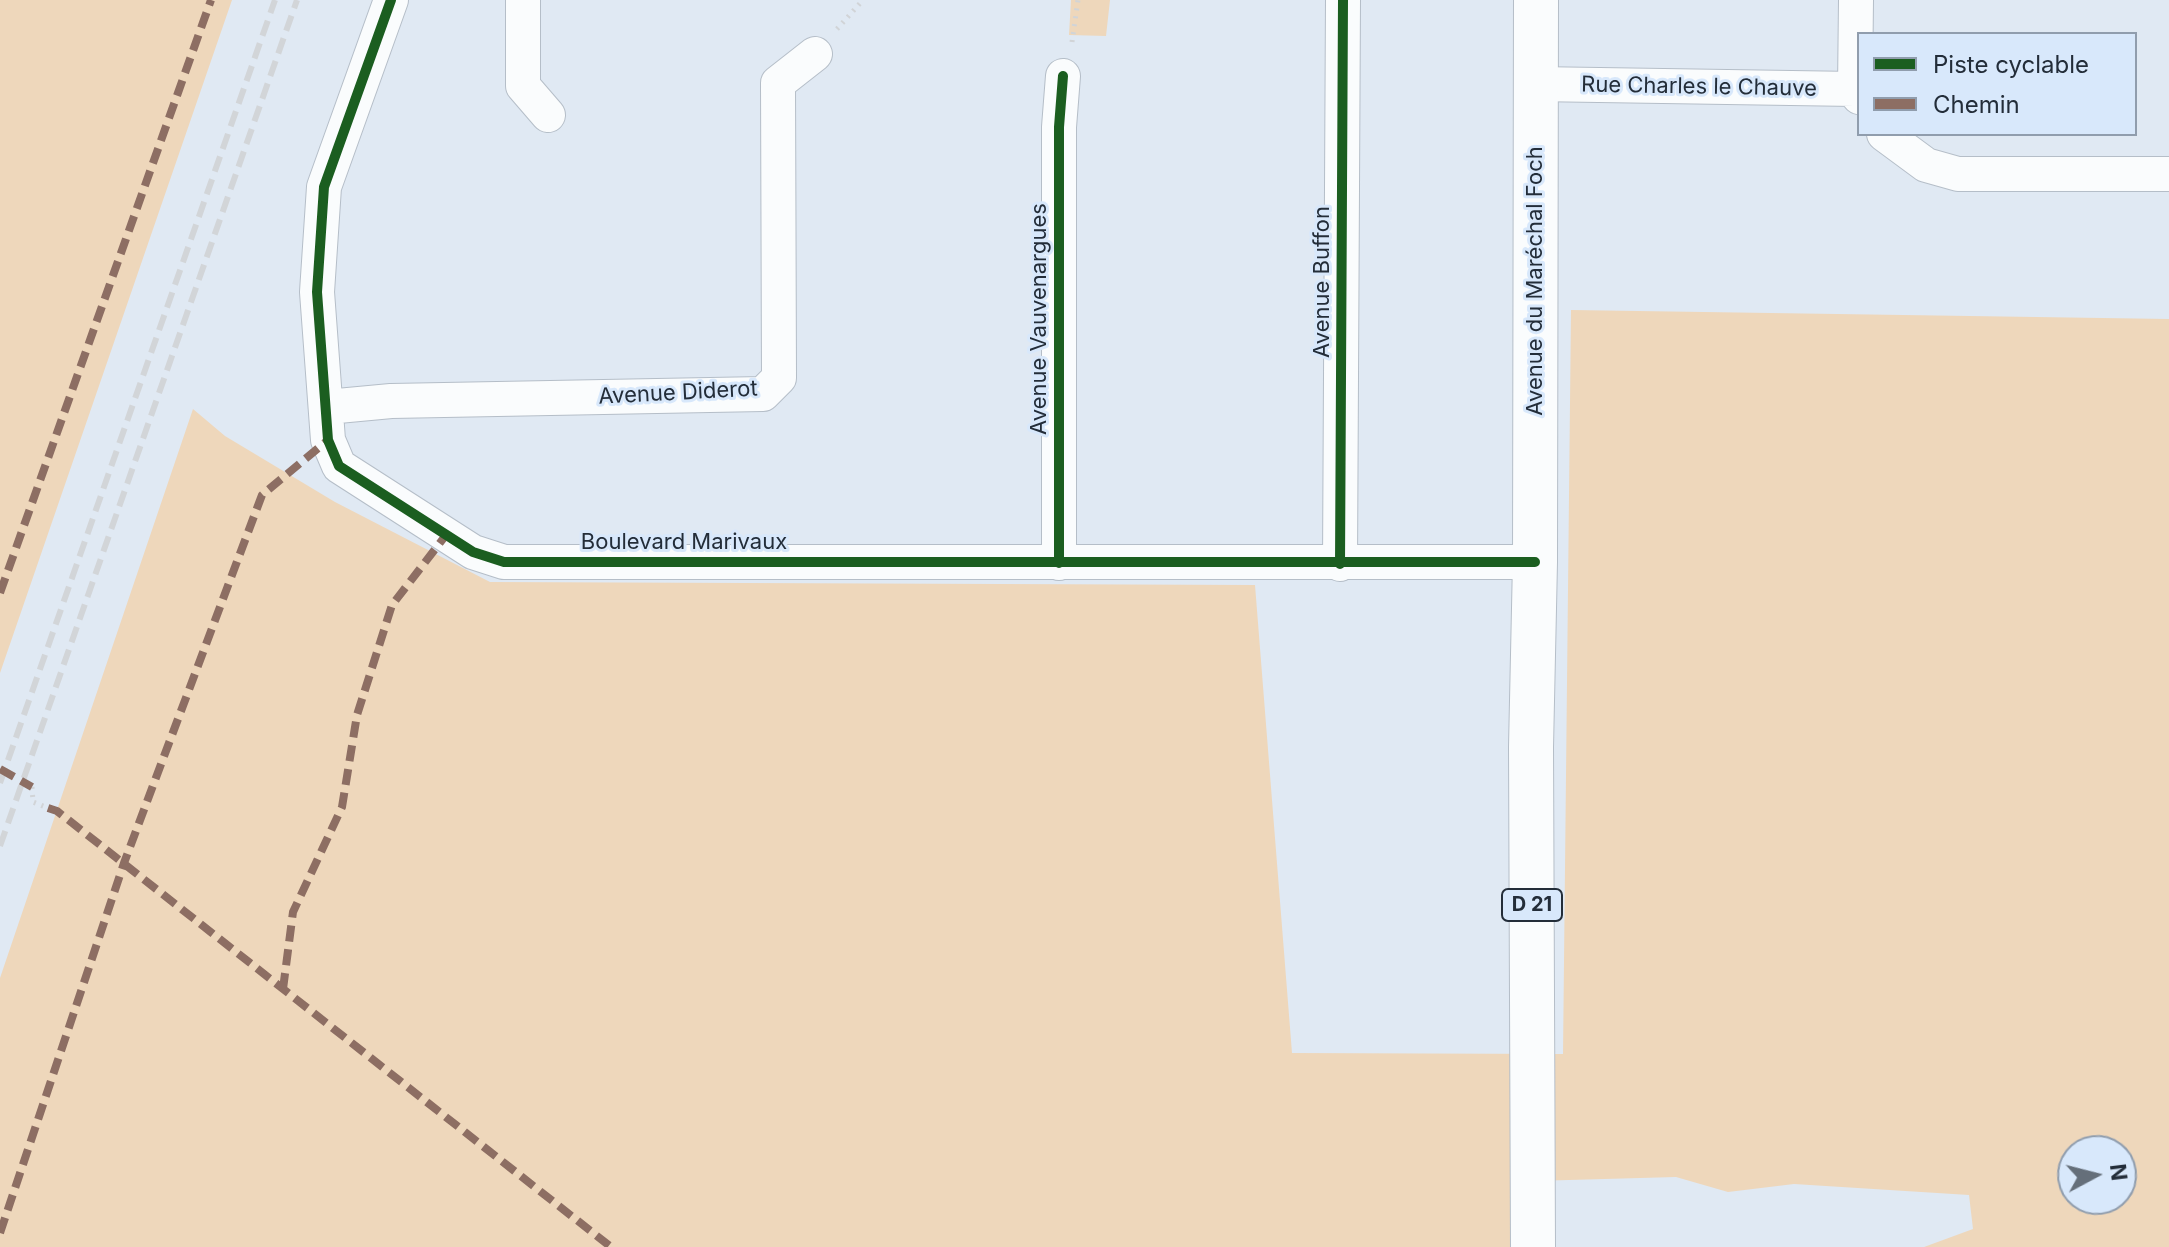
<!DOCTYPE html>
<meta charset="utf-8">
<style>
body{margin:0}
#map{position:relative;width:2169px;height:1247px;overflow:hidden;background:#e0e9f3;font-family:Inter,sans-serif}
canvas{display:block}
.legend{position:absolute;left:1857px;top:32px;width:280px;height:104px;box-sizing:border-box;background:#d8e8fb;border:2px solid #909dad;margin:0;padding:10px 14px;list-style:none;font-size:24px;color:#232d39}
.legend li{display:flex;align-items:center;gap:16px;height:40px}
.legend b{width:40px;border:2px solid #909dad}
.north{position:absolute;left:2057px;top:1135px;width:80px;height:80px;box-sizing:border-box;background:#d8e8fb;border:2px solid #909dad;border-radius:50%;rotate:83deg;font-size:22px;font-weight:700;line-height:32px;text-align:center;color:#232d39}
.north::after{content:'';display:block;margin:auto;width:28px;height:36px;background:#656f7a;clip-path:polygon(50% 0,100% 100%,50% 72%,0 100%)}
</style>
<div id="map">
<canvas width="2169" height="1247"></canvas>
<ul class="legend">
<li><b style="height:10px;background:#1b5e20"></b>Piste cyclable</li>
<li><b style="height:10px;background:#8d6e63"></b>Chemin</li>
</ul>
<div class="north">N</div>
</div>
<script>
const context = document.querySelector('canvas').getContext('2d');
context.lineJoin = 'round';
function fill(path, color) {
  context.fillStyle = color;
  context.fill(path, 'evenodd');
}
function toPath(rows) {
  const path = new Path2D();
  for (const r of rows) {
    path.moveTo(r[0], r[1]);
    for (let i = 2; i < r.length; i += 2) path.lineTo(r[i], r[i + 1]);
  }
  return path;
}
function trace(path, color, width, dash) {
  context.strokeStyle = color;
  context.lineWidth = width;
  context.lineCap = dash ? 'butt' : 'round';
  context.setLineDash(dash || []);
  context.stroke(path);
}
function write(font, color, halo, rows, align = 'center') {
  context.font = font + ' Inter,sans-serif';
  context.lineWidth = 6;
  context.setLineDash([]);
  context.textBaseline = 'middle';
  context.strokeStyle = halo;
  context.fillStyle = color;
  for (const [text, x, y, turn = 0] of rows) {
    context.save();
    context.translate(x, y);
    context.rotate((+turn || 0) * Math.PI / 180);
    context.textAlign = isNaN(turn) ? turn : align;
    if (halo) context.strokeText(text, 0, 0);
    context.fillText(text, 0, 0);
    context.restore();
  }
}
fill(toPath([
 [0,0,232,0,0,673],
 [1071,0,1110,0,1106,36,1069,35],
 [1571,310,2169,319,2169,1247,1924,1247,1973,1229,1969,1195,1794,1184,1728,1192,1676,1177,1533,1181,1533,1247,0,1247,0,978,193,409,225,436,335,502,490,582,1255,585,1292,1053,1563,1054],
 [2073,1151,2121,1151,2121,1199,2073,1199]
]), '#eed7bb');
const street = toPath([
 [391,0,324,187,317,292,328,440,339,466,473,552,504,562,1535,562],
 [523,0,523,86,548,115],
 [1535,84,1855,89,1859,97],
 [1855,89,1856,0],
 [1884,134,1926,165,1958,174,2169,174],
 [327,407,391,401,763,394,779,378,778,83,815,54],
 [1059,563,1059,127,1063,76],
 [1340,564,1343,0]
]);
const primary = toPath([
 [1533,1247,1531,747,1535,562,1536,0]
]);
trace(street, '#b5bec8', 36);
trace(primary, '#b5bec8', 46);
trace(toPath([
 [837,29,863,0],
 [1072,42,1078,0],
 [32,787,33,802,48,808]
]), '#d1d4d7', 5, [2, 6]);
trace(street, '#fafcfd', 34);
trace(primary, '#fafcfd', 44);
trace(toPath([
 [0,783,275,0],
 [0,846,297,0]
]), '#d2d5d8', 6, [16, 8]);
trace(toPath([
 [0,593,211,0],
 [0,769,32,787],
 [48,808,57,811,611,1247],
 [283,989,293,912,342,807,357,715,392,605,446,535],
 [0,1233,124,863,262,495,328,440]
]), '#8d6e63', 8, [16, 8]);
trace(toPath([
 [391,0,324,187,317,292,328,440,339,466,473,552,504,562,1535,562],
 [1059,563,1059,127,1063,76],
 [1340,564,1343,0]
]), '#1b5e20', 10);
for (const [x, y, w] of [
 [1532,905,60]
]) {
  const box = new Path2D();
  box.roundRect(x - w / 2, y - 16, w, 32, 6);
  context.fillStyle = '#d8e8fb';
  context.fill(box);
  trace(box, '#232d39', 2);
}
write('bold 20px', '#232d39', null, [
 ["D 21",1532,905]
]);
write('22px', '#232d39', '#d8e8fb', [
 ["Rue Charles le Chauve",1699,87,1],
 ["Avenue du Maréchal Foch",1535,281,-90],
 ["Avenue Buffon",1322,282,-90],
 ["Avenue Vauvenargues",1039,319,-90],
 ["Avenue Diderot",678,393,-3],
 ["Boulevard Marivaux",684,542]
]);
</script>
